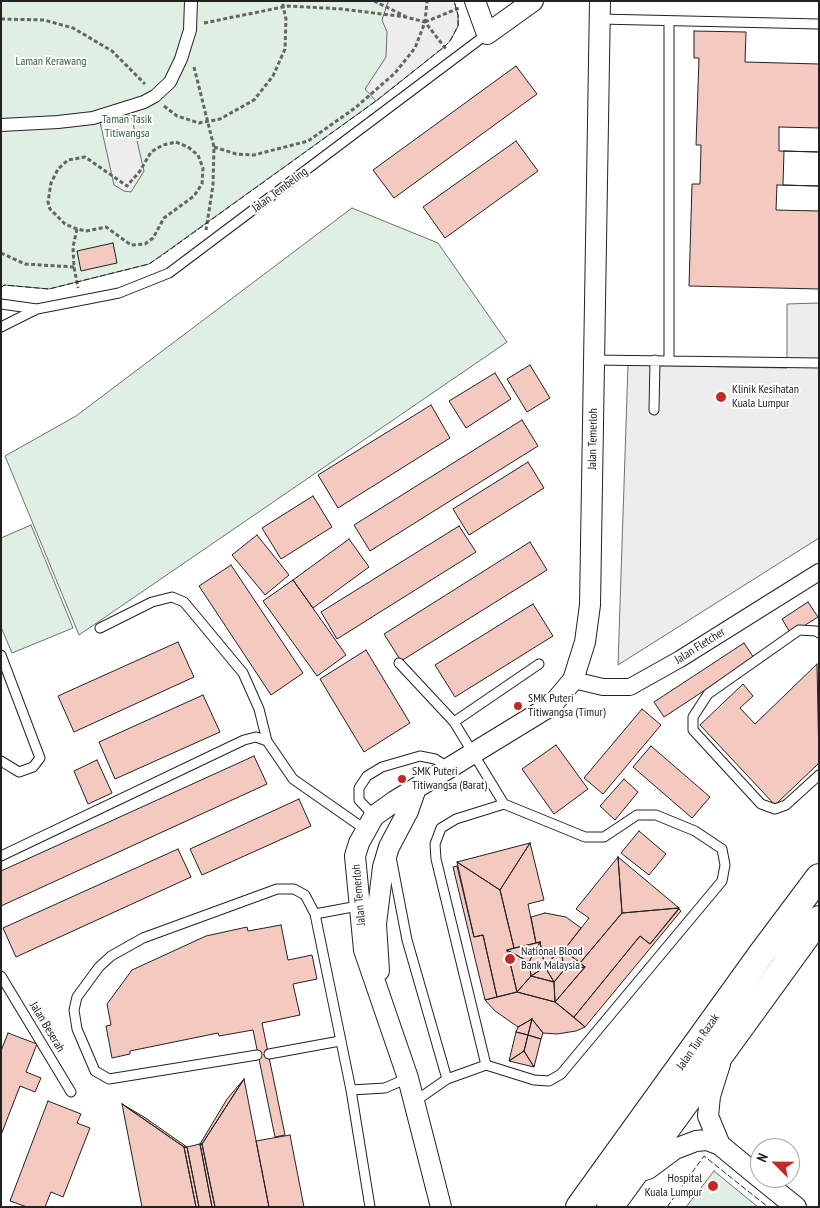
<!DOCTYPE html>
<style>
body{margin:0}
#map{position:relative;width:820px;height:1208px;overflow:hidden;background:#fff;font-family:"PT Sans Narrow",sans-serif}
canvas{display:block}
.frame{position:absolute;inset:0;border:2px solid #222;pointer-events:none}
.north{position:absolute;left:750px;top:1138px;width:50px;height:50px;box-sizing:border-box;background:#fff;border:1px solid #a7a7a7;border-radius:50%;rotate:293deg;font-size:14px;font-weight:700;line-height:20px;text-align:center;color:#222}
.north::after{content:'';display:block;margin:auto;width:18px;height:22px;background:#c62828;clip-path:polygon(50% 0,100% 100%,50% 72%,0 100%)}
</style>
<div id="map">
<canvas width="820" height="1208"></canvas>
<div class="frame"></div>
<div class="north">N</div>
</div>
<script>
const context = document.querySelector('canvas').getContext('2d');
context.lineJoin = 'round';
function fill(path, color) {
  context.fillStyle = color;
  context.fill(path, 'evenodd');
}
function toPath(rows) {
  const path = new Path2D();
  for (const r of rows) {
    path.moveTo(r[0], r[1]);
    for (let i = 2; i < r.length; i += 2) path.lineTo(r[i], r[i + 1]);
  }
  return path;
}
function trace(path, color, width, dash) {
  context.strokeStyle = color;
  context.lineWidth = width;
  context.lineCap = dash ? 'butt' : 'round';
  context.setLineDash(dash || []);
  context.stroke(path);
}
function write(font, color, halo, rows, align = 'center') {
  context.font = font + ' "PT Sans Narrow",sans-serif';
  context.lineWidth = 4;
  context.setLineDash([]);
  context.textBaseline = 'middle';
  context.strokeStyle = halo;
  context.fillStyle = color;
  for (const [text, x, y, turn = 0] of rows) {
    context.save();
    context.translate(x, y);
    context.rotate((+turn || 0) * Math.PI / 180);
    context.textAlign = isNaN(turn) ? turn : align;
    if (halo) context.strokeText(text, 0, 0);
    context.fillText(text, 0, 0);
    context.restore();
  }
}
const green = toPath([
 [1,1,454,1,458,15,458,26,450,41,444,47,376,101,149,264,49,289,4,285,1,288,1,1],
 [352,208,438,243,507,342,79,635,5,456,76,416,352,208],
 [31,525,73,628,12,653,1,627,1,538,31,525],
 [714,1171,758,1207,686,1207,714,1171]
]);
fill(green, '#e0efe3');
trace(green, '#6f6f6f', 1);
const parking = toPath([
 [391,1,454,1,458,15,458,26,450,41,444,47,376,101,365,89,386,57,387,32,382,20,388,2,391,1],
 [131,115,144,171,131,192,124,191,114,185,100,122,131,115],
 [819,303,819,538,618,665,628,365,787,368,787,304,819,303]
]);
fill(parking, '#ededed');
trace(parking, '#6f6f6f', 1);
const building = toPath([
 [694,31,746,32,745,62,819,64,819,289,689,286,692,184,700,184,701,145,696,145,699,58,694,58,694,31],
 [516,66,537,94,394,198,373,170,516,66],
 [779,127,819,128,819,152,779,151,779,127],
 [516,141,538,171,445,238,423,207,516,141],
 [784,151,819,152,819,186,783,185,784,151],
 [777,185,819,186,819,211,776,210,777,185],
 [113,243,117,263,81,271,77,251,113,243],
 [530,365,550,398,527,412,507,379,530,365],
 [495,373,511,399,466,428,449,401,495,373],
 [431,405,450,438,338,508,318,475,431,405],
 [522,420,538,446,370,551,354,525,522,420],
 [528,462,544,488,469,535,453,509,528,462],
 [313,496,332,527,281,559,262,528,313,496],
 [459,526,476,552,337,639,321,612,459,526],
 [257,535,289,575,265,595,232,555,257,535],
 [349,539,369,567,313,608,293,580,349,539],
 [530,542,547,570,401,661,384,634,530,542],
 [231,565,303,673,271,695,199,586,231,565],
 [293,580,346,655,317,676,263,601,293,580],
 [808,602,818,617,791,634,782,619,808,602],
 [533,604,553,636,455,697,435,665,533,604],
 [178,642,194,677,74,732,58,696,178,642],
 [744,643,754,658,664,717,654,702,744,643],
 [366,650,410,723,364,752,320,679,366,650],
 [817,664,819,763,775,805,700,725,743,684,753,696,740,708,755,724,817,664],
 [203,695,220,732,115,779,99,742,203,695],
 [642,709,661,725,603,794,584,778,642,709],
 [556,745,588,789,554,814,522,769,556,745],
 [651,746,710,797,692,818,633,767,651,746],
 [254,756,267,784,1,906,1,871,254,756],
 [97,760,112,793,88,804,74,771,97,760],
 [624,779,638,792,615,820,600,806,624,779],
 [299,799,311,826,202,875,190,849,299,799],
 [639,831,666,854,649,875,621,853,639,831],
 [530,843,544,900,528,904,536,943,514,948,500,890,530,843],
 [530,843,500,890,457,862,530,843],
 [178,849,191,877,16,957,3,928,178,849],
 [618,857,679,908,622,913,618,857],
 [618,857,622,913,580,963,564,950,589,918,576,909,618,857],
 [457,862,500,890,514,948,507,950,517,992,497,997,483,935,474,937,457,862],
 [457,866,474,937,483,935,497,997,485,1000,453,867,457,866],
 [679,908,650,944,640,936,574,1017,555,1002,585,967,580,963,622,913,679,908],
 [679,909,681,911,585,1027,574,1017,640,936,650,944,679,909],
 [545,913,566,917,581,928,564,950,561,948,545,967,540,942,536,943,531,917,545,913],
 [281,925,288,960,312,955,317,979,293,984,300,1015,262,1023,285,1135,275,1137,253,1030,219,1036,218,1033,130,1051,130,1054,112,1058,106,1026,111,1025,107,1004,132,970,206,936,247,927,248,931,281,925],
 [540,942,529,962,507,950,536,943,540,942],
 [540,942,545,967,531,976,529,962,540,942],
 [561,948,564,970,554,982,545,967,561,948],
 [561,948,580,963,585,967,564,970,561,948],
 [507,950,529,962,531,976,517,992,507,950],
 [545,967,554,982,531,976,545,967],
 [585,967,555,1002,554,982,564,970,585,967],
 [531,976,554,982,555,1002,517,992,531,976],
 [517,992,555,1002,585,1027,576,1031,557,1034,543,1033,532,1019,518,1027,495,1011,485,1000,517,992],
 [532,1019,528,1035,516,1032,518,1027,532,1019],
 [532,1019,543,1033,541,1039,528,1035,532,1019],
 [516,1032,528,1035,524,1051,509,1061,516,1032],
 [8,1033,37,1044,26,1072,41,1078,35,1092,20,1086,1,1135,1,1051,8,1033],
 [528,1035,541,1039,534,1067,524,1051,528,1035],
 [524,1051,534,1067,509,1061,524,1051],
 [244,1079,269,1207,215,1207,202,1144,244,1079],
 [244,1079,202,1144,200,1144,227,1099,244,1079],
 [48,1101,81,1114,77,1123,90,1128,63,1197,51,1192,45,1207,27,1207,10,1201,48,1101],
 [122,1104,184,1147,196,1207,142,1207,122,1104],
 [122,1104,144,1117,187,1147,184,1147,122,1104],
 [290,1135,304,1207,269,1207,256,1141,290,1135],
 [200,1144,212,1207,199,1207,187,1147,200,1144],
 [200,1144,202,1144,215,1207,212,1207,200,1144],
 [184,1147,187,1147,199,1207,196,1207,184,1147]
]);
fill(building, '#f3c9c0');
trace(building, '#222', 1);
const service = toPath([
 [599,19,819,24],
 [1,304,37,309],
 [1,327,37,309,119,293,169,273,487,34],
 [594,360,819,363],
 [669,360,669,21],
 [654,410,655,360],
 [100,628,152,602,172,597,184,602,243,673,259,709,267,741],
 [819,633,816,631,799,630,708,694,693,717,693,730,761,804,775,809,786,805,819,775],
 [1,655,40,758,33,767,19,772,1,761],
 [399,663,454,722,504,804,585,837,604,837,637,815,656,815,695,831,722,849,725,865,722,881,561,1074,549,1081,534,1080,486,1065,447,1079,414,1102],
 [454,722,539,664],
 [374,816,359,800,359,788,367,776,382,767,420,756,435,759,449,768],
 [1,856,244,740,256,737,267,741,293,779,366,830],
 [391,857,407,940,447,1079],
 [315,914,358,906],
 [1,976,71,1092],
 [269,1054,340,1041],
 [257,1055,109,1079,95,1071,77,1029,74,1010,77,997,99,967,111,956,143,938,277,889,294,889,305,895,315,914,351,1090,370,1207],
 [486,1065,436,859,435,844,441,828,456,819,504,804],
 [351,1090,385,1088,408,1078]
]);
const pedestrian = toPath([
 [1,125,58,122,93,118,144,102,155,96,170,82,181,59,190,30,191,1]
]);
const minor = toPath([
 [573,680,603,687,630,687,680,659,819,572]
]);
const tertiary = toPath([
 [475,1,487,34,533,1],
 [379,971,376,924,383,867,389,847,408,811,415,791],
 [720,1145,708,1116,710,1096,720,1064],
 [637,1172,648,1169,675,1149,696,1141,707,1140,720,1145,760,1178],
 [760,1178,796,1207],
 [441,1207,408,1078,364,950,355,856,359,843,374,816,395,801,552,705,573,680,585,642,590,605,600,1]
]);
const primary = toPath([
 [579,1207,762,953,819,877],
 [610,1207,819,919]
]);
trace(service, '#222', 11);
trace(pedestrian, '#222', 14);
trace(minor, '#222', 18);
trace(tertiary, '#222', 22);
trace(primary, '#222', 28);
trace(toPath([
 [374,1,405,16],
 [1,19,44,20,73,28,112,51,145,84],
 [425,22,459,8],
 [204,23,288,6,342,9,406,17,425,22,446,49],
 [194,67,214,147,213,185,206,230],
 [164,106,177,116,199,123,220,119,254,100,273,76,285,49,286,19,282,1],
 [176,142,188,147,198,155,203,168,202,184,194,196,164,218,153,238,145,244,131,245,106,227,86,231,77,229,65,224,50,209,48,202,51,183,58,169,68,160,85,157,127,186,140,171,151,152,163,145,176,142],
 [214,147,236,154,254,155,308,141,355,108,395,73,415,48,425,22,427,1],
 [77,229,73,247,74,267,78,288],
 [1,253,25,264,74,267]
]), '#646464', 3, [4, 2.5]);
trace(service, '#fff', 9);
trace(pedestrian, '#fff', 12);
trace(minor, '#fff', 16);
trace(tertiary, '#fff', 20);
trace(primary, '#fff', 26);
trace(toPath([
 [1,288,4,285,49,289,149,264,164,254,376,101,444,47,450,41,458,26,458,15,454,1],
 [667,1207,704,1156,768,1207]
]), '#222', 1, [6, 2.5]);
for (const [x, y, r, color] of [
 [721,397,6,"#c62828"],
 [518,706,5,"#c62828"],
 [402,779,5,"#c62828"],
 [510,959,6,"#c62828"],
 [713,1186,6,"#c62828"]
]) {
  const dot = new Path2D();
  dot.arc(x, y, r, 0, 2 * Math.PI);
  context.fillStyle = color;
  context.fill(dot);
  trace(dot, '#fff', 2);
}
write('12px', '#2f5e38', '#fff', [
 ["Laman Kerawang",51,62],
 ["Taman Tasik",127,120],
 ["Titiwangsa",127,134]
]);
write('12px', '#222', '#fff', [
 ["Jalan Tembeling",280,190,-37],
 ["Jalan Temerloh",593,439,-89],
 ["Jalan Fletcher",700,646,-32],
 ["Jalan Temerloh",359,895,-95],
 ["Jalan Beserah",47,1027,59],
 ["Jalan Tun Razak",698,1042,-55]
]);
write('12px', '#222', '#fff', [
 ["Klinik Kesihatan",732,390],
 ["Kuala Lumpur",732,404],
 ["SMK Puteri",528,699],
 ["Titiwangsa (Timur)",528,713],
 ["SMK Puteri",412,772],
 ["Titiwangsa (Barat)",412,786],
 ["National Blood",521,952],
 ["Bank Malaysia",521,966],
 ["Hospital",702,1179,"right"],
 ["Kuala Lumpur",702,1193,"right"]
], 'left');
</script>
